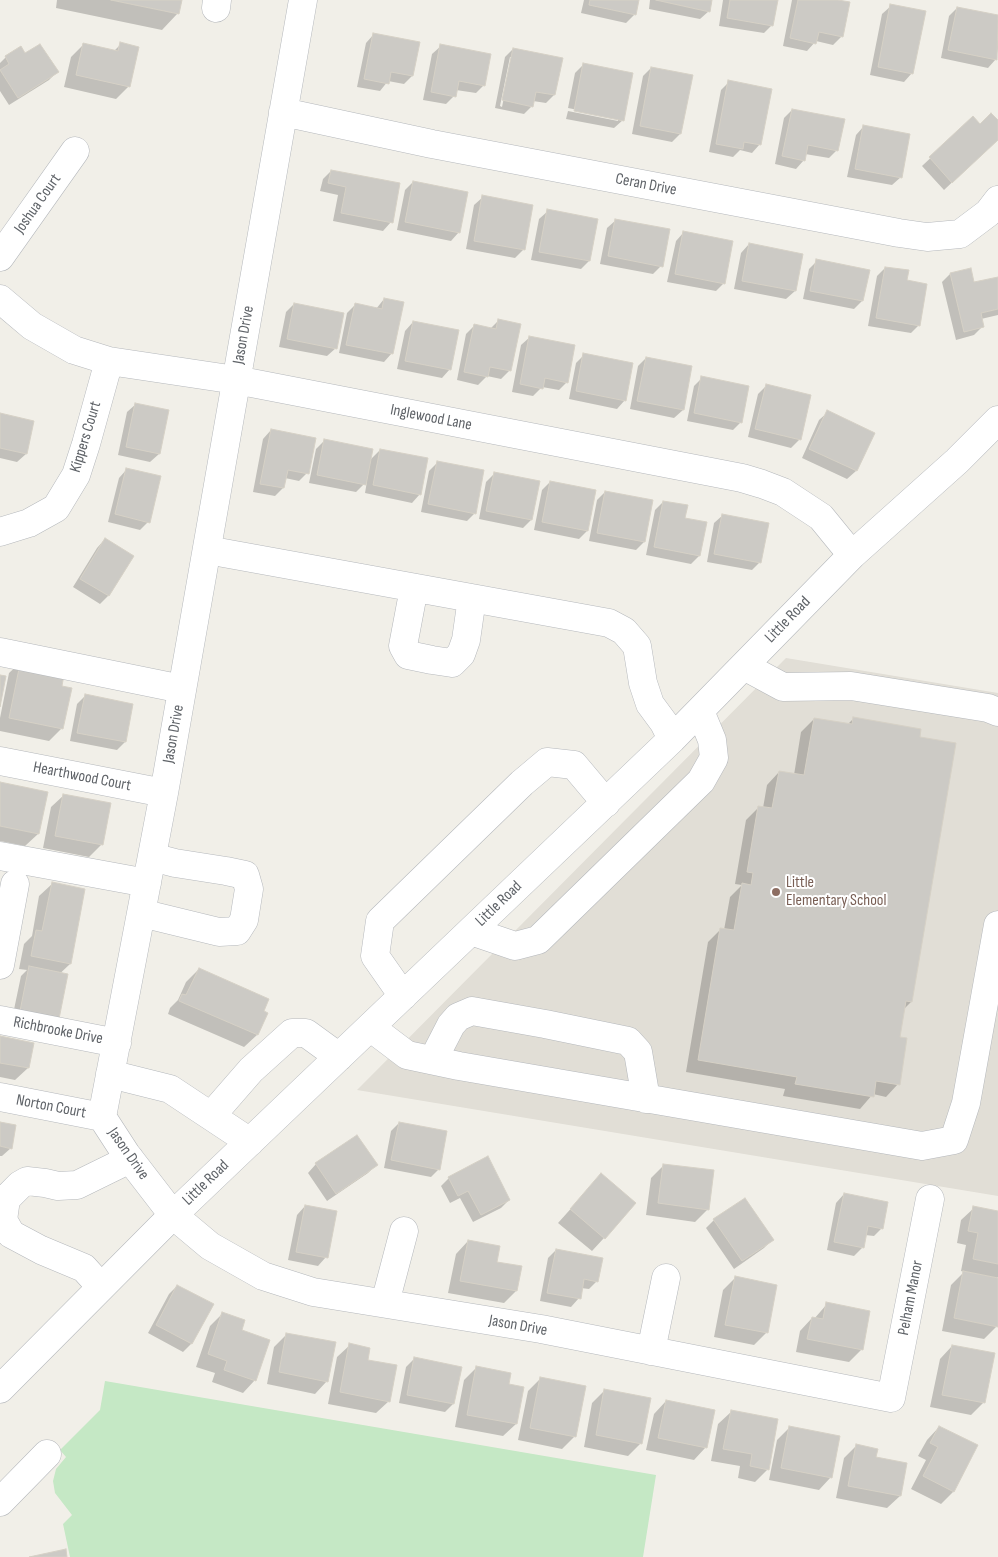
<!DOCTYPE html>
<style>
body{margin:0}
canvas{display:block;background:#f1efe8}
</style>
<canvas width="998" height="1557"></canvas>
<script>
const context = document.querySelector('canvas').getContext('2d');
context.lineJoin = 'round';
function fill(path, color) {
  context.fillStyle = color;
  context.fill(path, 'evenodd');
}
function toPath(rows) {
  const path = new Path2D();
  for (const r of rows) {
    path.moveTo(r[0], r[1]);
    for (let i = 2; i < r.length; i += 2) path.lineTo(r[i], r[i + 1]);
  }
  return path;
}
function trace(path, color, width, dash) {
  context.strokeStyle = color;
  context.lineWidth = width;
  context.lineCap = dash ? 'butt' : 'round';
  context.setLineDash(dash || []);
  context.stroke(path);
}
function write(font, color, halo, rows, align = 'center') {
  context.font = font + ' "Sofia Sans Condensed",sans-serif';
  context.lineWidth = 4;
  context.setLineDash([]);
  context.textBaseline = 'middle';
  context.strokeStyle = halo;
  context.fillStyle = color;
  for (const [text, x, y, turn = 0] of rows) {
    context.save();
    context.translate(x, y);
    context.rotate((+turn || 0) * Math.PI / 180);
    context.textAlign = isNaN(turn) ? turn : align;
    if (halo) context.strokeText(text, 0, 0);
    context.fillText(text, 0, 0);
    context.restore();
  }
}
fill(toPath([
 [786,658,998,693,998,1196,357,1090]
]), '#e1ded6');
fill(toPath([
 [105,1381,656,1475,643,1557,70,1557,63,1524,72,1515,55,1493,53,1481,56,1469,66,1457,60,1450,100,1410]
]), '#c5e8c5');
fill(toPath([
 [57,0,181,0,178,13,162,30,56,8],
 [584,0,638,0,635,14,626,23,581,13],
 [650,0,711,0,709,11,700,19,649,9],
 [723,0,777,0,772,25,764,33,719,26],
 [792,0,832,0,842,36,833,45,816,41,807,51,783,46],
 [891,6,912,73,904,82,870,75,882,14],
 [957,8,998,16,998,48,996,59,988,68,941,58,949,16],
 [374,34,412,76,404,84,388,81,380,91,357,87,366,43],
 [84,44,114,51,121,44,129,86,116,99,64,87,71,57],
 [441,46,484,85,476,93,456,90,454,96,446,104,423,100,432,54],
 [513,49,561,59,554,95,546,103,533,101,532,106,524,114,495,108,505,57],
 [510,57,512,57,502,107,500,106],
 [6,57,57,72,49,80,9,105,0,91,0,63],
 [583,65,623,120,614,128,566,119,568,111,618,121,618,118,568,108,575,73],
 [651,68,680,134,672,142,632,134,643,76],
 [729,82,760,144,752,153,740,150,733,157,709,152,721,90],
 [792,110,837,150,829,158,805,154,804,160,796,169,775,164,784,118],
 [973,118,980,125,998,122,998,139,944,190,922,166],
 [864,126,901,177,892,185,847,177,856,135],
 [331,171,391,222,383,231,333,221,338,195,320,191,323,179],
 [413,182,459,232,451,241,397,230,405,190],
 [483,197,523,250,515,258,466,249,474,205],
 [548,211,597,220,589,261,581,269,531,260,539,219],
 [616,220,661,266,653,274,600,264,607,228],
 [684,232,724,283,716,291,667,282,676,241],
 [749,244,795,291,786,299,734,289,741,253],
 [817,261,862,301,854,309,803,299,809,269],
 [885,268,905,281,919,325,911,333,868,326,877,276],
 [970,270,973,284,998,278,998,315,981,319,982,327,974,335,956,340,942,282,950,274],
 [384,299,392,353,384,362,339,353,347,313,355,305,376,309],
 [294,304,336,348,327,356,279,347,286,312],
 [499,320,510,370,501,379,487,376,478,385,457,380,466,334,474,326,490,329],
 [413,322,450,369,442,378,397,369,405,331],
 [530,337,567,382,559,390,542,387,533,396,512,392,521,345],
 [584,355,625,400,617,409,569,399,576,363],
 [646,358,691,367,683,410,674,418,630,409,638,366],
 [702,378,741,422,733,430,687,421,694,386],
 [767,385,799,440,791,448,748,437,758,394],
 [136,404,159,454,150,462,118,455,127,412],
 [828,412,873,433,856,471,847,479,802,458,819,420],
 [0,414,26,454,17,462,0,458],
 [271,430,307,473,299,481,285,478,283,488,275,496,253,492,263,439],
 [324,441,369,461,380,450,420,494,412,503,365,493,367,481,356,492,309,483,316,449],
 [437,463,475,513,467,521,421,512,429,471],
 [127,469,148,522,140,530,108,522,119,478],
 [494,474,531,520,523,528,479,519,486,482],
 [550,482,587,531,579,539,534,530,542,490],
 [605,492,644,542,636,550,589,541,597,500],
 [663,502,684,519,699,556,691,564,646,555,655,510],
 [723,515,760,562,752,570,707,562,714,523],
 [105,539,108,596,100,604,73,587,97,548],
 [22,661,60,687,62,728,49,741,0,731,0,718,9,673],
 [85,696,125,742,117,750,70,741,77,704],
 [854,718,911,1002,903,1010,898,1038,898,1084,886,1097,873,1094,860,1109,783,1096,785,1089,686,1072,708,942,721,929,724,930,730,897,742,885,735,884,746,820,759,807,763,808,767,785,779,772,794,775,801,732,814,719,847,725],
 [0,783,47,793,38,834,25,846,0,841],
 [64,795,102,844,89,857,43,848,51,807],
 [52,884,70,964,12,1019,21,976,27,970,19,969,24,944,32,936,39,896],
 [199,969,266,1013,257,1035,244,1047,168,1014,170,1008,178,1000,186,982],
 [0,1038,28,1068,15,1080,0,1077],
 [0,1123,11,1148,2,1156,0,1156],
 [399,1123,439,1169,431,1177,384,1168,391,1131],
 [357,1137,376,1165,368,1173,327,1201,308,1173,316,1164],
 [664,1165,708,1209,695,1222,646,1215,651,1178],
 [601,1175,604,1238,592,1251,558,1223],
 [449,1178,509,1200,501,1208,473,1222,460,1198,450,1203,441,1186],
 [844,1194,882,1228,874,1236,865,1235,862,1248,854,1256,827,1250,836,1203],
 [305,1206,326,1257,318,1266,288,1260,297,1215],
 [974,1208,998,1212,998,1277,996,1279,998,1279,998,1320,997,1326,984,1339,942,1331,951,1285,964,1272,961,1271,966,1245,957,1243,961,1220],
 [714,1220,772,1240,764,1248,734,1269,706,1228],
 [468,1241,496,1263,516,1291,504,1303,448,1293,456,1254],
 [556,1250,597,1281,589,1289,581,1288,579,1298,571,1307,540,1301,548,1258],
 [735,1278,767,1332,754,1345,714,1337,723,1290],
 [177,1286,212,1305,191,1344,183,1352,148,1333,169,1294],
 [827,1304,862,1349,849,1362,796,1352,800,1331,812,1318,814,1319],
 [222,1314,240,1331,255,1380,243,1393,212,1382,215,1373,196,1367,210,1326],
 [287,1334,327,1381,315,1394,267,1384,274,1347],
 [350,1345,366,1361,389,1401,376,1413,328,1404,337,1357],
 [952,1346,984,1402,971,1415,930,1407,940,1359],
 [414,1359,460,1368,453,1404,445,1412,399,1403,406,1367],
 [476,1368,508,1385,516,1424,503,1436,455,1427,464,1380],
 [540,1379,575,1436,562,1449,518,1440,528,1391],
 [605,1390,641,1443,628,1456,584,1447,592,1403],
 [666,1401,706,1447,694,1460,646,1450,654,1414],
 [731,1412,768,1469,755,1482,738,1478,740,1466,711,1461,718,1424],
 [939,1427,976,1446,953,1492,941,1504,911,1489,926,1460,918,1456,927,1440],
 [789,1428,831,1477,819,1490,769,1480,777,1440],
 [856,1446,875,1458,900,1496,887,1508,836,1498,844,1458]
]), '#0003');
const building = toPath([
 [111,0,182,0,179,14,111,0],
 [590,0,639,0,636,15,589,5,590,0],
 [656,0,712,0,710,12,656,0],
 [730,0,778,0,773,26,727,18,730,0],
 [798,0,838,0,850,2,843,37,819,32,816,44,790,38,798,0],
 [890,4,926,11,913,74,878,67,890,4],
 [957,7,998,15,997,60,948,50,957,7],
 [373,33,420,42,413,76,391,72,389,84,364,79,373,33],
 [120,42,139,47,130,87,76,75,83,43,118,51,120,42],
 [40,44,59,72,18,98,0,70,9,64,5,56,21,46,25,53,40,44],
 [440,44,491,54,485,86,459,81,456,97,431,92,440,44],
 [513,48,563,58,555,95,536,92,533,107,502,100,513,48],
 [583,63,633,73,624,121,574,111,583,63],
 [651,67,693,75,681,134,640,126,651,67],
 [728,80,772,89,761,145,744,142,743,149,716,144,728,80],
 [792,109,845,119,838,151,808,145,805,161,782,156,792,109],
 [991,113,998,120,998,140,952,183,929,157,973,116,980,124,991,113],
 [863,125,910,134,902,178,855,169,863,125],
 [331,170,400,183,393,223,341,213,346,187,328,183,331,170],
 [413,181,468,192,460,233,405,222,413,181],
 [482,195,533,205,525,250,474,241,482,195],
 [547,209,598,219,590,261,539,252,547,209],
 [615,219,670,229,663,267,608,256,615,219],
 [683,231,733,241,725,284,675,274,683,231],
 [749,243,803,254,796,291,742,281,749,243],
 [816,259,870,270,863,301,810,291,816,259],
 [885,267,909,270,907,280,927,284,920,326,876,318,885,267],
 [971,268,974,282,998,277,998,309,981,313,984,327,964,332,950,273,971,268],
 [384,298,404,302,393,354,346,345,355,303,382,309,384,298],
 [294,303,344,313,337,349,287,339,294,303],
 [498,319,521,324,511,371,490,367,488,377,464,372,474,324,496,329,498,319],
 [413,321,459,330,451,370,405,361,413,321],
 [529,336,575,345,568,383,545,378,543,389,520,384,529,336],
 [583,353,633,363,626,401,576,391,583,353],
 [646,357,692,366,684,410,637,401,646,357],
 [701,376,749,386,742,423,694,413,701,376],
 [766,384,811,395,801,440,755,429,766,384],
 [135,403,169,410,160,454,126,447,135,403],
 [827,410,875,433,857,471,809,449,827,410],
 [0,413,34,421,27,454,0,448,0,413],
 [271,429,316,438,309,474,288,470,284,488,260,484,271,429],
 [324,439,373,449,366,485,317,475,324,439],
 [380,449,428,458,421,495,373,485,380,449],
 [437,461,484,470,476,514,428,504,437,461],
 [126,468,161,476,150,523,115,514,126,468],
 [494,472,540,481,532,520,486,511,494,472],
 [550,481,596,490,588,531,542,522,550,481],
 [605,491,653,500,645,542,597,533,605,491],
 [663,501,688,505,685,518,707,522,700,556,654,547,663,501],
 [722,514,769,523,761,563,714,554,722,514],
 [105,538,134,556,109,596,80,579,105,538],
 [21,659,65,669,62,686,72,688,63,729,9,718,21,659],
 [0,675,6,676,0,707,0,675],
 [85,694,133,704,126,742,77,733,85,694],
 [853,717,921,729,920,737,956,743,912,1002,906,1001,900,1037,907,1038,900,1085,876,1081,874,1097,795,1084,797,1077,698,1060,720,928,734,930,742,883,751,885,753,873,747,872,758,806,772,808,779,771,804,775,814,718,852,724,853,717],
 [0,782,48,792,39,834,0,826,0,782],
 [63,794,111,803,103,845,55,836,63,794],
 [52,882,85,889,71,964,31,956,36,930,42,931,52,882],
 [29,966,68,974,59,1019,20,1011,29,966],
 [199,968,269,999,264,1011,268,1013,258,1035,179,1001,182,994,186,995,199,968],
 [0,1036,34,1043,29,1068,0,1063,0,1036],
 [0,1122,16,1125,12,1149,0,1146,0,1122],
 [399,1122,447,1131,440,1170,391,1160,399,1122],
 [357,1135,378,1165,336,1194,315,1163,357,1135],
 [488,1156,510,1200,481,1215,468,1191,458,1196,448,1177,488,1156],
 [663,1164,714,1170,709,1210,658,1203,663,1164],
 [601,1173,636,1203,605,1239,570,1209,601,1173],
 [844,1193,888,1202,883,1229,868,1226,864,1248,834,1242,844,1193],
 [745,1198,774,1240,742,1261,713,1219,745,1198],
 [305,1205,337,1211,328,1258,296,1252,305,1205],
 [973,1206,998,1211,998,1264,973,1259,978,1233,968,1231,973,1206],
 [468,1240,500,1246,497,1262,522,1266,517,1291,460,1281,468,1240],
 [556,1249,603,1258,598,1282,584,1279,581,1299,547,1293,556,1249],
 [963,1271,998,1278,998,1327,954,1318,963,1271],
 [735,1276,777,1285,768,1333,725,1325,735,1276],
 [177,1285,214,1304,192,1344,156,1325,177,1285],
 [826,1302,870,1311,863,1350,807,1339,812,1317,823,1319,826,1302],
 [222,1312,245,1320,242,1330,270,1340,256,1381,224,1370,227,1361,208,1354,222,1312],
 [286,1333,336,1342,328,1382,279,1372,286,1333],
 [349,1343,370,1348,368,1360,397,1365,390,1402,340,1392,349,1343],
 [952,1345,995,1353,985,1403,942,1395,952,1345],
 [414,1357,462,1367,454,1404,407,1395,414,1357],
 [476,1366,511,1373,509,1384,524,1387,517,1424,467,1415,476,1366],
 [540,1377,586,1386,576,1437,530,1428,540,1377],
 [604,1389,651,1398,642,1444,596,1435,604,1389],
 [666,1400,715,1410,707,1448,658,1438,666,1400],
 [731,1410,778,1419,769,1470,750,1466,752,1454,723,1449,731,1410],
 [789,1426,840,1436,832,1478,781,1468,789,1426],
 [939,1426,978,1445,954,1492,923,1476,938,1447,930,1443,939,1426],
 [856,1444,878,1449,876,1457,907,1463,901,1496,848,1486,856,1444],
 [66,1549,67,1557,29,1557,66,1549]
]);
fill(building, '#cccac5');
trace(building, '#d6d1c6', 1);
const minor = toPath([
 [303,0,164,793,102,1117,126,1154,173,1215,210,1246,263,1276,313,1292,541,1329,891,1398,930,1199],
 [216,8,217,0],
 [283,112,432,144,899,233,927,237,960,234,988,213,998,200],
 [0,257,75,151],
 [0,299,32,326,74,350,109,361,236,380,742,478,762,484,783,492,821,517,852,555],
 [0,532,29,523,56,508,76,475,86,444,109,361],
 [207,550,609,623,624,631,637,646,643,683,650,704,664,723,672,739],
 [414,588,403,646,408,655,432,660,452,663,461,654,466,640,472,598],
 [0,652,182,689],
 [744,666,783,687,851,686,988,708,998,712],
 [0,761,164,793],
 [0,856,147,883],
 [141,913,219,932,237,931,244,920,249,889,245,875,226,871,175,863,152,857],
 [471,931,515,946,538,940,701,781,714,758,712,740,700,711],
 [0,965,15,884],
 [403,996,375,956,380,921,522,783,547,762,574,765,606,803],
 [0,1020,117,1043],
 [370,1027,407,1055,459,1066,922,1146,954,1140,966,1103,998,925],
 [433,1060,451,1025,458,1017,472,1011,545,1024,628,1041,638,1052,646,1099],
 [110,1074,170,1089,250,1142],
 [0,1097,102,1117],
 [211,1116,251,1070,292,1033,306,1033,339,1057],
 [101,1287,84,1268,41,1250,11,1234,3,1220,6,1199,20,1185,27,1181,45,1183,58,1186,77,1185,130,1159],
 [385,1303,404,1231],
 [651,1351,666,1278],
 [0,1389,173,1215,672,739,852,555,957,461,998,420],
 [0,1502,47,1454]
]);
trace(minor, '#b5b8bc', 29);
trace(minor, '#fff', 28);
for (const [x, y, r, color] of [
 [776,892,5,"#8d6e63"]
]) {
  const dot = new Path2D();
  dot.arc(x, y, r, 0, 2 * Math.PI);
  context.fillStyle = color;
  context.fill(dot);
  trace(dot, '#fff', 2);
}
write('16px', '#5f6368', '#fff', [
 ["Ceran Drive",646,185,11],
 ["Joshua Court",38,204,-55],
 ["Jason Drive",244,335,-80],
 ["Inglewood Lane",431,418,11],
 ["Kippers Court",86,437,-73],
 ["Little Road",788,620,-46],
 ["Jason Drive",174,734,-80],
 ["Hearthwood Court",82,777,11],
 ["Little Road",499,904,-44],
 ["Richbrooke Drive",58,1031,11],
 ["Norton Court",51,1107,11],
 ["Jason Drive",128,1154,55],
 ["Little Road",206,1183,-44],
 ["Pelham Manor",911,1298,-79],
 ["Jason Drive",518,1326,10]
]);
write('16px', '#785e54', '#fff', [
 ["Little",786,883],
 ["Elementary School",786,901]
], 'left');
</script>
